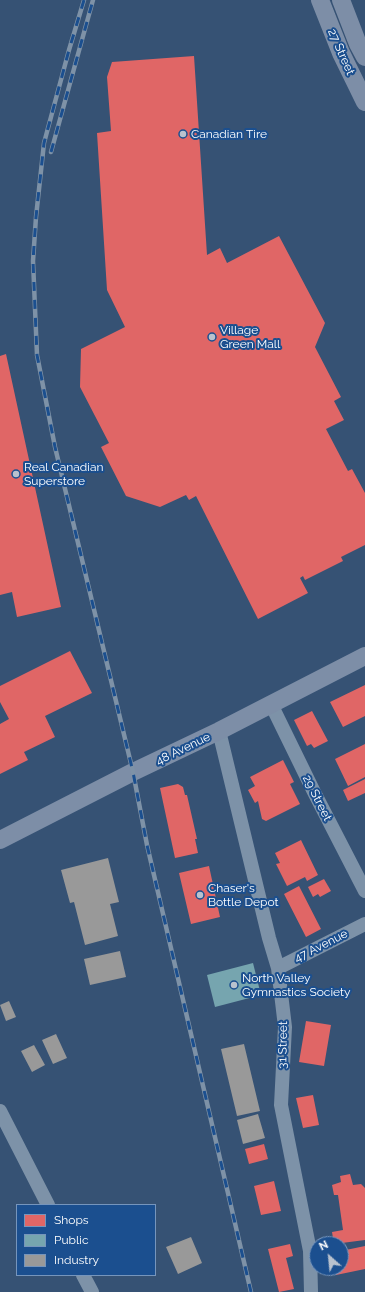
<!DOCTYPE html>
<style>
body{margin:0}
#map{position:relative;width:365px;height:1292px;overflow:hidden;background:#365274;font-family:Raleway,sans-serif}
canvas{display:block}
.legend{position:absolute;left:16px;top:1204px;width:140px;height:72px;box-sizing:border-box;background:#1b4f8f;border:1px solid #7695bc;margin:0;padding:5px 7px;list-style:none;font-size:12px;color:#fff}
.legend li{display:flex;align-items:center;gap:8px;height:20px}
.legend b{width:20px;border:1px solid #7695bc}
.north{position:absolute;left:309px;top:1236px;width:40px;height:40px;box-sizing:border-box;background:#1b4f8f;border:1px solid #7695bc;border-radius:50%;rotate:333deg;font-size:11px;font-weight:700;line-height:16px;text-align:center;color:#fff}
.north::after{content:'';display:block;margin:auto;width:14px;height:18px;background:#b9c2ce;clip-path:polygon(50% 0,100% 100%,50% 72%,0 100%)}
</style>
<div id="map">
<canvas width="365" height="1292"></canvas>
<ul class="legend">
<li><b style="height:11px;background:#e06666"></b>Shops</li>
<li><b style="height:11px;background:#76a5af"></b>Public</li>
<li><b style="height:11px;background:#999"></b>Industry</li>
</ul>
<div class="north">N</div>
</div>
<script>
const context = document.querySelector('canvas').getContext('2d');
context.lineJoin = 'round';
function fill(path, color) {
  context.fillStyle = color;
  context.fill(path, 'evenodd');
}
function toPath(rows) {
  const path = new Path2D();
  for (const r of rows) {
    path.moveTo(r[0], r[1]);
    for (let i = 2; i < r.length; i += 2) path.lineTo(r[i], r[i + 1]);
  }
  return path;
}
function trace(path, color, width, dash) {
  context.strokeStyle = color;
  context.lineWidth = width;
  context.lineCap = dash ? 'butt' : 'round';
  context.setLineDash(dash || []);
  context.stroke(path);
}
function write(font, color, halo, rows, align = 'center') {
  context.font = font + ' Raleway,sans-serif';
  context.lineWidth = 4;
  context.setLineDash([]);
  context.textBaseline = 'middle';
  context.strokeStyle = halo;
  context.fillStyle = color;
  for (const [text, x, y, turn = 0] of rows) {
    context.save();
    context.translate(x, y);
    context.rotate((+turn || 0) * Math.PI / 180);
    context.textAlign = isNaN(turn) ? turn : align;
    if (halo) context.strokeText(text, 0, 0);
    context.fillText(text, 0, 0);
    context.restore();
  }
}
fill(toPath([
 [194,56,207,255,220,248,227,263,279,236,325,323,315,347,341,397,334,401,344,420,326,429,348,471,352,469,365,493,365,545,341,557,343,561,305,580,303,576,300,578,308,593,258,619,196,496,189,500,186,495,160,507,126,496,101,447,109,443,80,387,81,349,125,327,107,290,97,133,111,131,107,77,112,62],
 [6,354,61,607,17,617,12,592,0,595,0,356],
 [70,651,92,693,45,716,55,737,24,752,28,760,0,774,0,724,9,719,0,702,0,686],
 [365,685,365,716,343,727,330,702],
 [312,711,328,741,314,748,311,744,307,746,294,720],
 [365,744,365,777,348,786,335,759],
 [283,760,294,782,290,784,300,804,266,821,262,819,258,801,255,803,248,790,255,786,250,777],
 [365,779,365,793,348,801,343,790],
 [178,784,183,787,185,795,187,795,197,839,195,839,198,853,175,858,160,788],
 [301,840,318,875,307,881,305,877,287,886,276,864,280,863,275,853],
 [209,866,220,917,191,924,179,873],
 [324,879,331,891,320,897,318,894,313,897,308,887],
 [299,886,321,929,306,937,284,894],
 [306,1021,331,1025,324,1066,299,1062],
 [313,1095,319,1125,303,1128,296,1098],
 [264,1144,268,1159,249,1164,245,1149],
 [350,1174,353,1185,361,1184,365,1188,365,1240,334,1244,332,1232,343,1230,338,1195,334,1195,332,1185,341,1182,340,1176],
 [274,1181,281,1211,261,1215,254,1186],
 [290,1244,293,1256,286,1258,294,1289,279,1292,268,1249],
 [365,1246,365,1269,336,1275,335,1268,341,1268,341,1251]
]), '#e06666');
fill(toPath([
 [253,963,261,995,215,1007,207,975]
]), '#76a5af');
fill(toPath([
 [108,858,119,902,110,904,118,936,85,945,74,902,70,903,61,870],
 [120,951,126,977,90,985,84,959],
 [9,1001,16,1017,6,1021,0,1005],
 [56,1034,67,1058,53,1064,42,1040],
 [244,1044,260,1111,237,1116,221,1049],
 [34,1045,45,1065,32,1072,21,1051],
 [258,1114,265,1138,243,1144,237,1120],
 [191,1237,202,1263,178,1274,166,1247]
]), '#999');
trace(toPath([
 [271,704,314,792,365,891],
 [219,731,269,938,278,968,285,1027,281,1105,310,1251,311,1292],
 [278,968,365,924],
 [0,1111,48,1205],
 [83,1275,92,1292]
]), '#7d92a8', 14);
trace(toPath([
 [320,0,341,53,365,102],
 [341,0,358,44,365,57],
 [0,840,133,772,219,731,365,656]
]), '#7d8ea7', 18);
const rail = toPath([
 [84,0,69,50,44,143,36,217,33,261,37,355,55,447,133,772,147,845,251,1292],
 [51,152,93,0]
]);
trace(rail, '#7e92a7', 4.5);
trace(rail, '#1b4f8f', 3, [9]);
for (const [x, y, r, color] of [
 [183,134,4,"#b9c2ce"],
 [212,337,4,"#b9c2ce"],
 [16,474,4,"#b9c2ce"],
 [200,895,4,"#b9c2ce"],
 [234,985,4,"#b9c2ce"]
]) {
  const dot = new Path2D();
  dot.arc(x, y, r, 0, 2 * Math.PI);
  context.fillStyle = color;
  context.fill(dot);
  trace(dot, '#1b4f8f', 1.5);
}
write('12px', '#fff', '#1b4f8f', [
 ["27 Street",341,52,66],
 ["48 Avenue",183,749,-26],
 ["29 Street",317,798,63],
 ["47 Avenue",321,946,-27],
 ["31 Street",283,1045,-89]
]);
write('12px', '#fff', '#1b4f8f', [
 ["Canadian Tire",191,134],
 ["Village",220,330],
 ["Green Mall",220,344],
 ["Real Canadian",24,467],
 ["Superstore",24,481],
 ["Chaser's",208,888],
 ["Bottle Depot",208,902],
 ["North Valley",242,978],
 ["Gymnastics Society",242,992]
], 'left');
</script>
